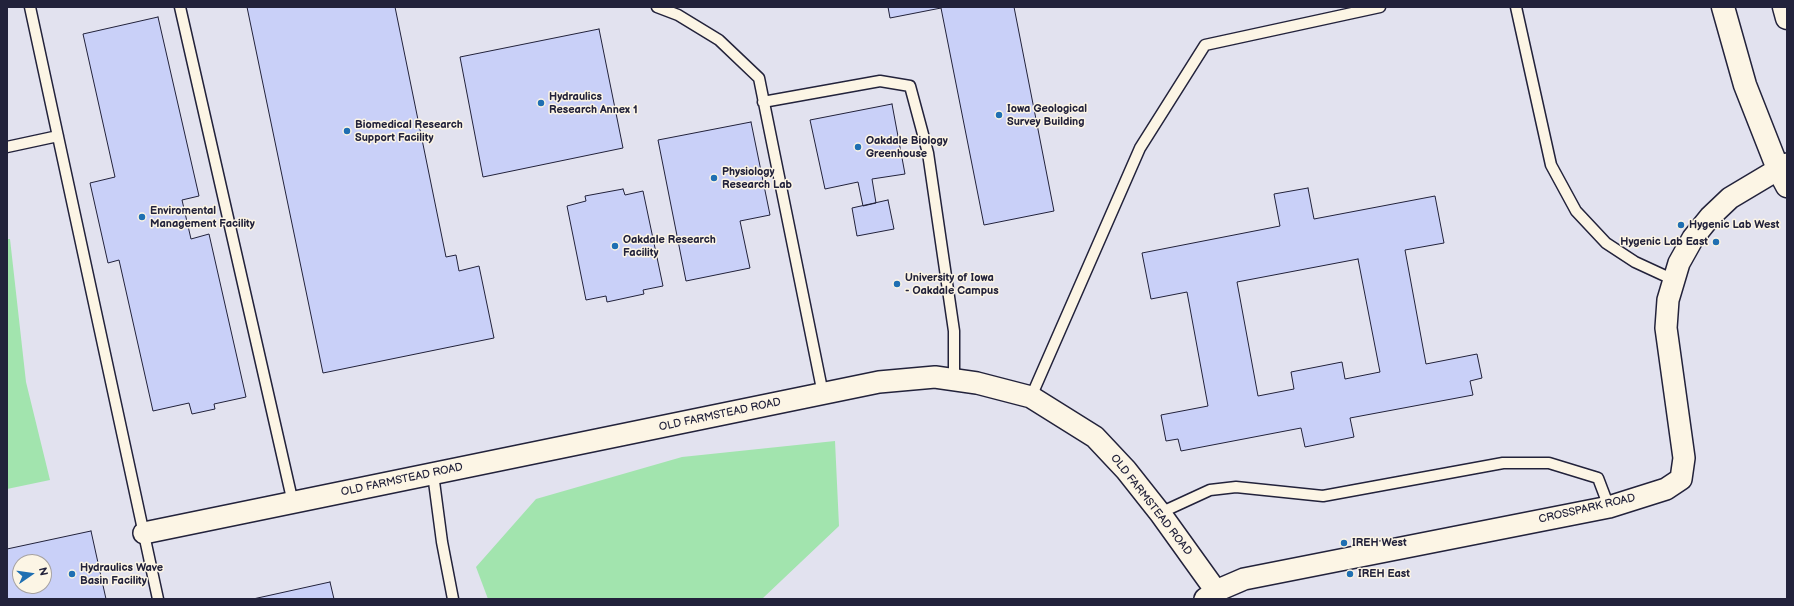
<!DOCTYPE html>
<style>
body{margin:0}
#map{position:relative;width:1794px;height:606px;overflow:hidden;background:#edeaeb;font-family:"Balsamiq Sans",sans-serif}
canvas{display:block}
.frame{position:absolute;inset:0;border:8px solid #22223b;pointer-events:none}
.north{position:absolute;left:12px;top:554px;width:40px;height:40px;box-sizing:border-box;background:#fcf5e5;border:1px solid #a5a1a1;border-radius:50%;rotate:77deg;font-size:11px;font-weight:700;line-height:16px;text-align:center;color:#22223b}
.north::after{content:'';display:block;margin:auto;width:14px;height:18px;background:#1f6fb2;clip-path:polygon(50% 0,100% 100%,50% 72%,0 100%)}
</style>
<div id="map">
<canvas width="1794" height="606"></canvas>
<div class="frame"></div>
<div class="north">N</div>
</div>
<script>
const context = document.querySelector('canvas').getContext('2d');
context.lineJoin = 'round';
function fill(path, color) {
  context.fillStyle = color;
  context.fill(path, 'evenodd');
}
function toPath(rows) {
  const path = new Path2D();
  for (const r of rows) {
    path.moveTo(r[0], r[1]);
    for (let i = 2; i < r.length; i += 2) path.lineTo(r[i], r[i + 1]);
  }
  return path;
}
function trace(path, color, width, dash) {
  context.strokeStyle = color;
  context.lineWidth = width;
  context.lineCap = dash ? 'butt' : 'round';
  context.setLineDash(dash || []);
  context.stroke(path);
}
function write(font, color, halo, rows, align = 'center') {
  context.font = font + ' "Balsamiq Sans",sans-serif';
  context.lineWidth = 3;
  context.setLineDash([]);
  context.textBaseline = 'middle';
  context.strokeStyle = halo;
  context.fillStyle = color;
  for (const [text, x, y, turn = 0] of rows) {
    context.save();
    context.translate(x, y);
    context.rotate((+turn || 0) * Math.PI / 180);
    context.textAlign = isNaN(turn) ? turn : align;
    if (halo) context.strokeText(text, 0, 0);
    context.fillText(text, 0, 0);
    context.restore();
  }
}
fill(toPath([
 [7,7,1787,7,1787,599,7,599],
 [20,562,44,562,44,586,20,586]
]), '#e2e2ef');
fill(toPath([
 [7,239,10,239,26,382,50,480,7,489],
 [835,441,839,526,763,598,760,599,488,599,476,567,536,499,682,457]
]), '#a2e4ae');
const building = toPath([
 [247,7,395,7,446,257,456,255,459,271,479,266,494,338,323,373,247,7],
 [888,7,1014,7,1054,211,984,225,941,8,890,18,888,7],
 [158,17,199,196,182,200,191,239,209,234,246,397,214,404,215,409,192,414,189,403,153,411,119,260,108,263,90,183,115,177,83,34,158,17],
 [599,29,623,148,483,177,460,57,599,29],
 [892,104,905,174,872,179,876,203,863,206,858,182,825,189,810,120,892,104],
 [751,122,770,215,740,221,750,268,686,281,658,140,751,122],
 [1308,188,1314,219,1435,196,1444,243,1405,250,1426,364,1477,354,1482,378,1470,381,1473,395,1350,418,1354,437,1305,447,1301,428,1181,451,1178,439,1166,441,1161,415,1208,406,1187,292,1151,299,1142,253,1280,226,1274,194,1308,188],
 [1358,259,1380,372,1345,379,1342,362,1291,372,1294,389,1258,396,1237,282,1358,259],
 [623,189,625,195,643,191,663,286,643,290,644,294,607,302,606,296,586,300,567,206,586,201,585,196,623,189],
 [888,200,894,229,857,236,852,208,888,200],
 [91,531,106,599,7,599,7,549,91,531],
 [20,562,44,562,44,586,20,586,20,562],
 [330,582,334,599,253,599,330,582]
]);
fill(building, '#c9d0f8');
trace(building, '#22223b', 1);
const service = toPath([
 [30,7,158,599],
 [180,7,293,503],
 [657,7,678,15,719,40,759,78,823,394],
 [1516,7,1551,165,1576,211,1606,243,1635,262,1674,280],
 [763,102,880,81,910,86,928,153,954,331,954,380],
 [7,147,58,136],
 [1031,397,1140,148,1205,45,1380,7],
 [433,474,442,542,453,599],
 [1160,513,1210,490,1236,487,1323,496,1503,463,1549,463,1598,478,1609,507]
]);
const minor = toPath([
 [144,533,879,382,935,377,977,383,1031,397,1095,437,1126,470,1160,513,1216,591],
 [1205,599,1216,591,1244,579,1609,507,1666,489,1681,479,1684,458,1666,328,1668,300,1679,263,1693,238,1710,217,1730,198,1787,164]
]);
const secondary = toPath([
 [1723,7,1745,85,1778,169,1787,186],
 [1784,7,1787,18]
]);
trace(service, '#22223b', 13);
trace(minor, '#22223b', 24);
trace(secondary, '#22223b', 25);
trace(service, '#fcf5e5', 10);
trace(minor, '#fcf5e5', 21);
trace(secondary, '#fcf5e5', 22);
for (const [x, y, r, color] of [
 [541,103,4,"#1f6fb2"],
 [999,115,4,"#1f6fb2"],
 [347,131,4,"#1f6fb2"],
 [858,147,4,"#1f6fb2"],
 [714,178,4,"#1f6fb2"],
 [142,217,4,"#1f6fb2"],
 [1681,225,4,"#1f6fb2"],
 [1716,242,4,"#1f6fb2"],
 [615,246,4,"#1f6fb2"],
 [897,284,4,"#1f6fb2"],
 [1344,543,4,"#1f6fb2"],
 [72,574,4,"#1f6fb2"],
 [1350,574,4,"#1f6fb2"]
]) {
  const dot = new Path2D();
  dot.arc(x, y, r, 0, 2 * Math.PI);
  context.fillStyle = color;
  context.fill(dot);
  trace(dot, '#fcf5e5', 1.5);
}
write('bold 11px', '#22223b', '#fcf5e5', [
 ["Hydraulics",549,97],
 ["Research Annex 1",549,110],
 ["Iowa Geological",1007,109],
 ["Survey Building",1007,122],
 ["Biomedical Research",355,125],
 ["Support Facility",355,138],
 ["Oakdale Biology",866,141],
 ["Greenhouse",866,154],
 ["Physiology",722,172],
 ["Research Lab",722,185],
 ["Enviromental",150,211],
 ["Management Facility",150,224],
 ["Hygenic Lab West",1689,225],
 ["Oakdale Research",623,240],
 ["Facility",623,253],
 ["Hygenic Lab East",1708,242,"right"],
 ["University of Iowa",905,278],
 ["- Oakdale Campus",905,291],
 ["IREH West",1352,543],
 ["Hydraulics Wave",80,568],
 ["Basin Facility",80,581],
 ["IREH East",1358,574]
], 'left');
write('11px', '#22223b', '#fcf5e5', [
 ["OLD FARMSTEAD ROAD",720,415,-12],
 ["OLD FARMSTEAD ROAD",402,480,-12],
 ["OLD FARMSTEAD ROAD",1151,505,52],
 ["CROSSPARK ROAD",1587,509,-13]
]);
</script>
